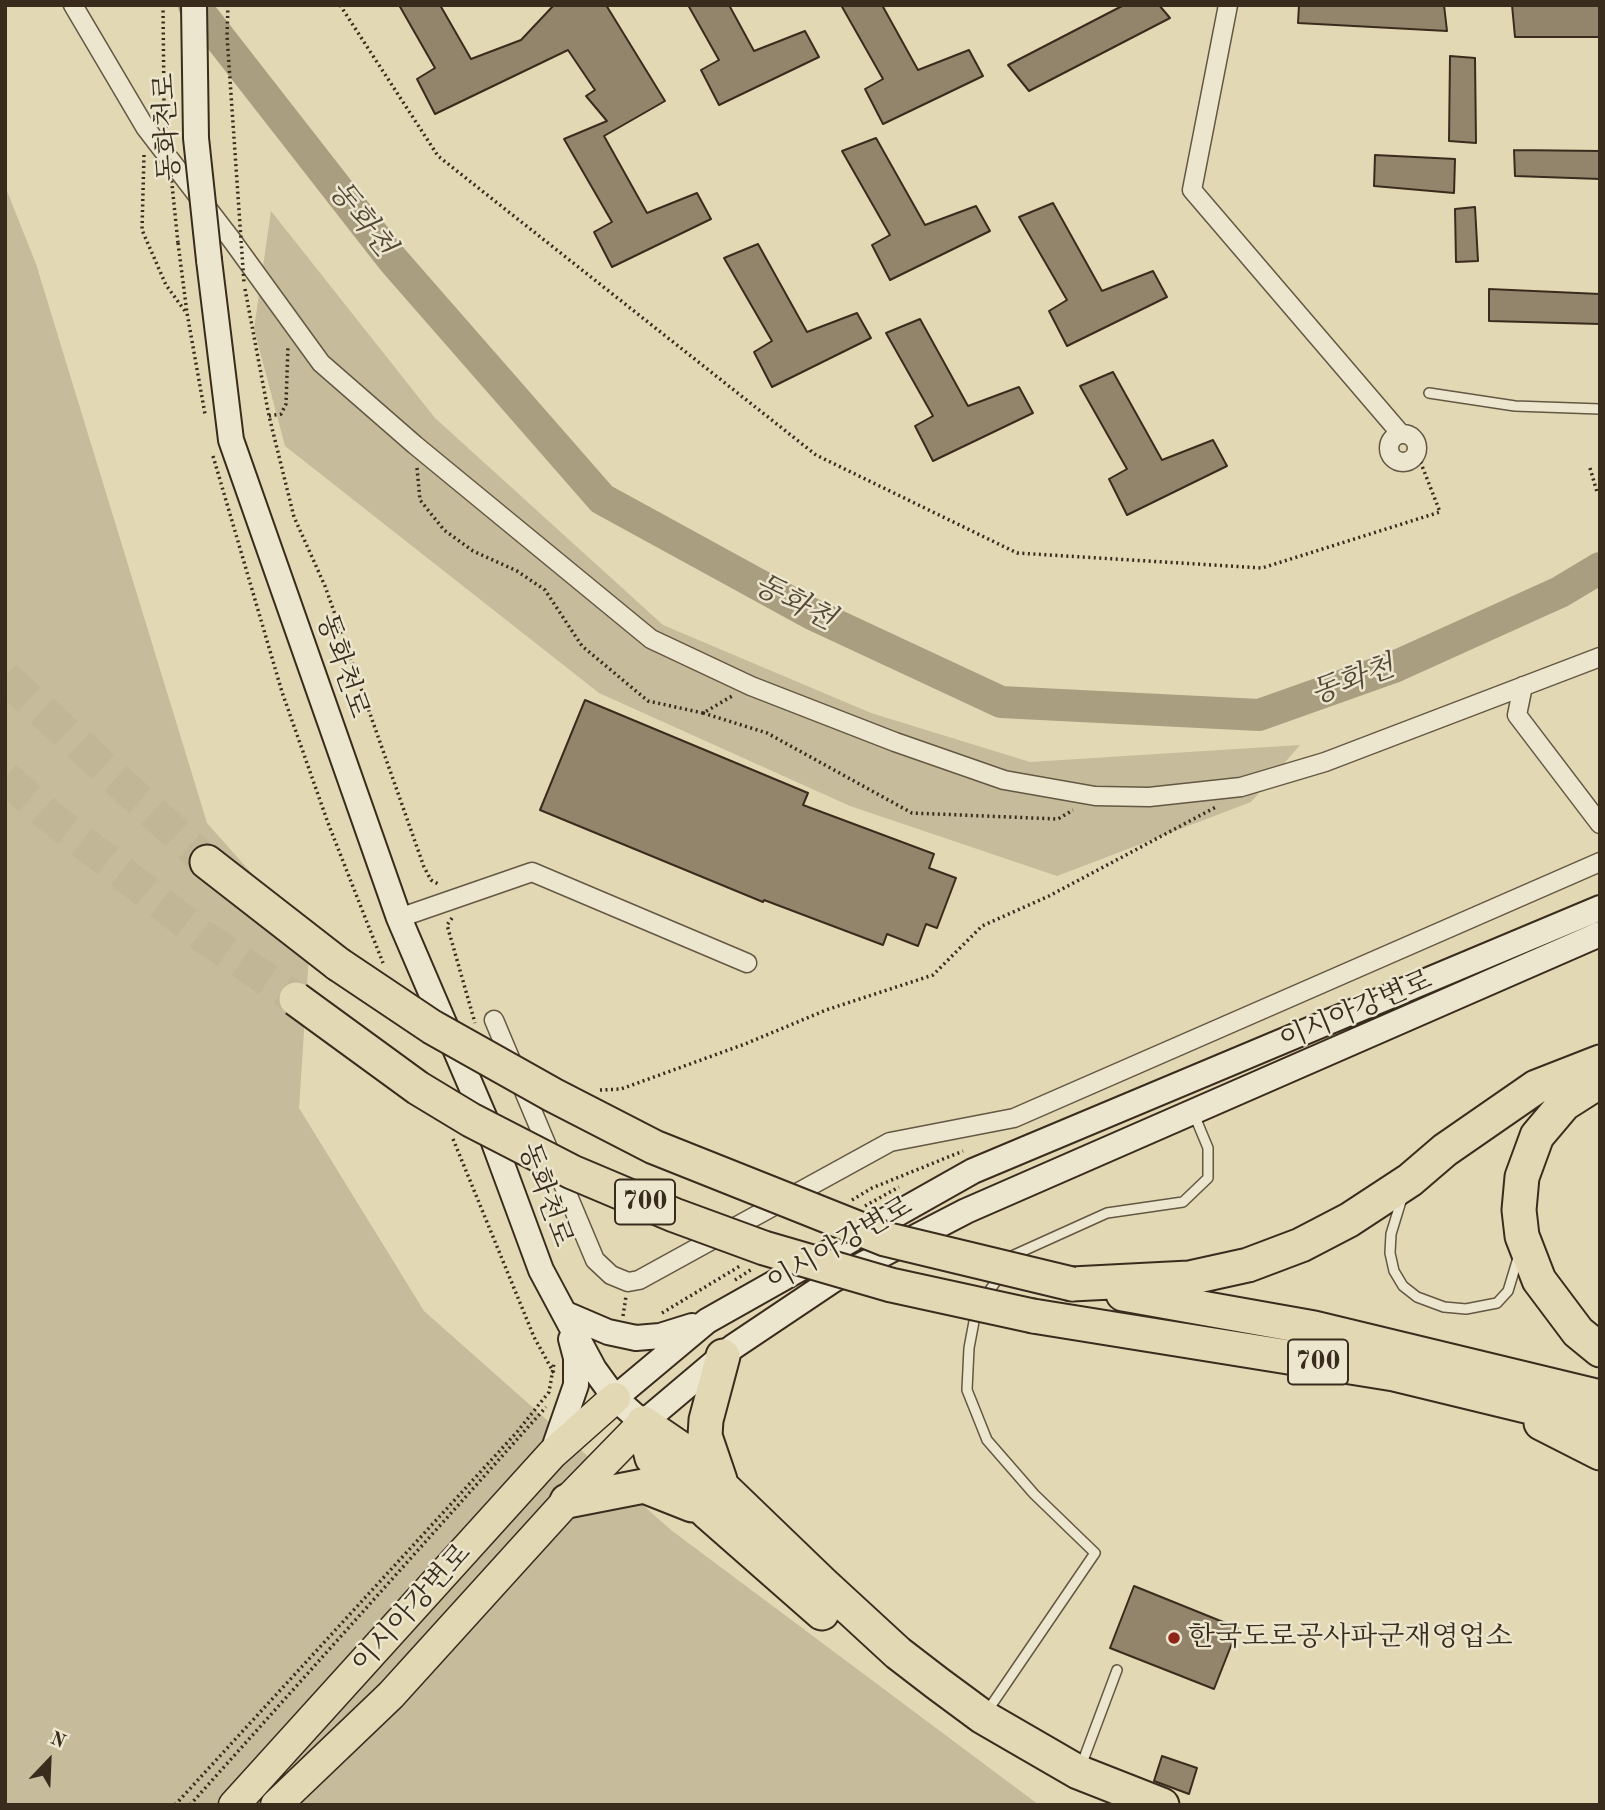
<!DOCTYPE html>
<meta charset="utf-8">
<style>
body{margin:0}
#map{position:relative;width:1605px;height:1810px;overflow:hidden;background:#e3d8b4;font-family:"Old Standard TT",serif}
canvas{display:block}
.frame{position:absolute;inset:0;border:7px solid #3a2c1d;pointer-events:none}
.north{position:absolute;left:14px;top:1726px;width:70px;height:70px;-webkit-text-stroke:5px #ede6ce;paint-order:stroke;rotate:23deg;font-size:19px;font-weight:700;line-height:28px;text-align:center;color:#3a2c1d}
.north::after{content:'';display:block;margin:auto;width:24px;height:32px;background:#3a2c1d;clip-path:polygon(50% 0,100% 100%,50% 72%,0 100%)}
</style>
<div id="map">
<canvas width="1605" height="1810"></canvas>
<div class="frame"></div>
<div class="north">N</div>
</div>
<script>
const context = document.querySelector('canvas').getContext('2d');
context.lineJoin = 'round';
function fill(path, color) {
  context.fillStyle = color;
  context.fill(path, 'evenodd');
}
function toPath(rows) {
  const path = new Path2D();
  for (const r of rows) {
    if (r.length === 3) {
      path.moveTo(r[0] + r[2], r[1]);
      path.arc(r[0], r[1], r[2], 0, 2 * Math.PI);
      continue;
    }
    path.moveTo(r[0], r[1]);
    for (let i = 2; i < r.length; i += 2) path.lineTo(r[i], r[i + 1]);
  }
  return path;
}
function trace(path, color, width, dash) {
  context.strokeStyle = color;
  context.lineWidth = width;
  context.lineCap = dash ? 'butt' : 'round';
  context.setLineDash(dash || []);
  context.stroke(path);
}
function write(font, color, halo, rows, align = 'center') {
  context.font = font + ' "Old Standard TT","Noto Serif KR",serif';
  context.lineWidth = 5;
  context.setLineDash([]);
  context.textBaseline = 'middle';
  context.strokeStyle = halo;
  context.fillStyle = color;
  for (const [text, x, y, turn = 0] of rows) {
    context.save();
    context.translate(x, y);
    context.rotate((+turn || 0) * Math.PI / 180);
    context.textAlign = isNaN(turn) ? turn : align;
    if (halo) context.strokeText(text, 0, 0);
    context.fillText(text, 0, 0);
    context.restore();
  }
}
fill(toPath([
 [5,186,36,264,207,823,310,939,299,1108,424,1311,671,1530,1039,1805,5,1805],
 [271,211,435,418,663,625,871,713,1030,762,1300,745,1251,802,1057,876,850,806,599,693,285,446,254,329]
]), '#c6bb9a');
trace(toPath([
 [194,5,393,260,602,499,812,614,1001,702,1259,715,1394,667,1560,592,1600,568]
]), '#aa9e81', 32);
const building = toPath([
 [399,5,440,5,471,59,521,40,554,5,606,5,665,101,604,136,647,213,697,193,711,219,612,267,594,232,612,222,564,139,607,121,586,96,595,90,568,50,435,114,417,79,435,68,399,5],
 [688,5,729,5,754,51,805,31,819,57,719,105,701,70,719,60,688,5],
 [841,5,882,5,918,70,969,50,983,76,883,124,865,89,883,79,841,5],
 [1124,5,1159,5,1170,18,1029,91,1008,65,1124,5],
 [1299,5,1444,5,1447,31,1298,23,1299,5],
 [1512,5,1600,5,1600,37,1515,37,1512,5],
 [1450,56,1475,58,1476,143,1449,141,1450,56],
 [876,138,925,225,976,206,990,231,890,280,872,245,890,235,842,151,876,138],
 [1514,150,1600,151,1600,179,1515,176,1514,150],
 [1375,155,1455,159,1454,193,1374,186,1375,155],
 [1053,203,1102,291,1153,271,1167,297,1067,346,1049,311,1067,300,1019,217,1053,203],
 [1475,207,1478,261,1456,262,1455,209,1475,207],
 [758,244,807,332,857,313,871,338,772,387,754,352,772,341,724,258,758,244],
 [1489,289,1600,294,1600,324,1489,321,1489,289],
 [920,319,968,406,1019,387,1033,413,933,461,915,426,933,416,886,333,920,319],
 [1113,372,1162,460,1213,440,1227,466,1127,515,1109,479,1127,469,1080,386,1113,372],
 [585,700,808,793,803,805,934,854,929,868,956,878,937,928,926,924,918,946,887,934,883,945,764,900,763,902,540,810,585,700],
 [1134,1586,1238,1628,1214,1689,1110,1648,1134,1586],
 [1162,1756,1197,1768,1189,1794,1154,1781,1162,1756]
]);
fill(building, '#92856c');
trace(building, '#3a2c1d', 2);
trace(toPath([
 [5,677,207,862],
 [5,777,43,811,204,937,296,999]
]), '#c1b696', 33, [33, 17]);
const service = toPath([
 [1429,393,1515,406,1600,409],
 [1402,1198,1391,1234,1390,1253,1394,1271,1403,1286,1417,1297,1444,1307,1466,1309,1497,1303,1508,1291,1518,1258],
 [1009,1262,1014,1255,1107,1213,1183,1202,1208,1178,1208,1148,1193,1112],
 [983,1300,1001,1274],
 [976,1311,969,1348,967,1390,987,1440,1034,1494,1095,1553,986,1713],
 [1081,1766,1117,1670]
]);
const minor = toPath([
 [73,5,145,127,231,239,321,363,415,445,651,639,751,686,895,742,1004,780,1095,796,1149,797,1241,787,1325,762,1600,657],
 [1228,5,1192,190,1401,434],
 [1403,448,14],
 [1523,686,1517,715,1600,824],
 [399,918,532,872,747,963],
 [494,1020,595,1260,611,1275,628,1282,639,1280,890,1142,1014,1118,1600,862]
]);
const secondary = toPath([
 [209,260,231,440,399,918,486,1121,541,1270,594,1369,615,1398,643,1423,733,1347,833,1280,966,1211,1600,934],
 [566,1314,608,1332,636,1338,660,1336,692,1326],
 [615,1398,707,1321,973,1171,1600,908],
 [552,1454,576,1385,576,1358,571,1339]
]);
const trunk = toPath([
 [234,1805,552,1454,615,1398],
 [276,1805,391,1695,567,1501,643,1423]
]);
const motorway = toPath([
 [207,862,338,964],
 [1600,1081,1564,1104,1537,1136,1522,1177,1519,1210,1522,1236,1539,1280,1578,1332,1600,1350],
 [1072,1284,1189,1278,1248,1265,1301,1245,1349,1220,1410,1180,1445,1150,1536,1087,1600,1062],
 [1123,1294,1314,1328,1600,1397],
 [1033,1316,1394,1374,1600,1424],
 [643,1423,687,1453,822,1583,898,1653,937,1683,983,1717,1078,1772,1162,1805],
 [643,1423,652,1458,707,1512,822,1613],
 [1541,1423,1600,1453],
 [720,1480,705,1436,706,1420,723,1356],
 [567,1501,644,1486,692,1505]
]);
trace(service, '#645743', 12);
trace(minor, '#645743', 21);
trace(secondary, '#3a2c1d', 28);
trace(trunk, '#3a2c1d', 33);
trace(motorway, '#3a2c1d', 37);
trace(toPath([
 [340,5,438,156,816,455,1017,553,1262,568,1440,512,1417,453],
 [144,155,142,230,166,285,185,311],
 [178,243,187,313,205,414],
 [245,289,269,416,294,517,325,586,424,867,431,880,440,885],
 [269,416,281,414,286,404,288,345],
 [213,456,282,692,328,823,383,963],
 [417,468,420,500,444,530,473,551,517,571,545,590,582,646,648,701,703,713,734,695],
 [1590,468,1597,492,1600,491],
 [703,713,767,733,912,813,1058,819,1073,810],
 [452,918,447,925,475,1023],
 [600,1090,621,1089,745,1044,826,1010,933,975,982,926,1049,896,1216,807],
 [453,1139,534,1337,555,1375],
 [852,1200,872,1188,963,1151],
 [865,1206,899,1187],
 [735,1280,752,1269],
 [662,1313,740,1266],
 [623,1316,626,1296],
 [175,1805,517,1432,549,1392,554,1363],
 [190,1805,546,1407]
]), '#3a2c1d', 3.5, [2, 3.5]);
trace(service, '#ede6ce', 9);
trace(minor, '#ede6ce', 18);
trace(secondary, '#ede6ce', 24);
trace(trunk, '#e3d8b4', 30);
trace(motorway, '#e3d8b4', 33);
const secondaryBridge = toPath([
 [194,5,196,138,209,260]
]);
const motorwayBridge = toPath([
 [338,964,432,1027,553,1095,654,1147,885,1239,1072,1284],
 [296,999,418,1088,471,1120,572,1172,674,1215,764,1248,891,1285,1033,1316]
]);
trace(secondaryBridge, '#3a2c1d', 28, []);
trace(motorwayBridge, '#3a2c1d', 37, []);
trace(toPath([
 [163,5,164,107,178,243],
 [228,5,227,36,244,283]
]), '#3a2c1d', 3.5, [2, 3.5]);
trace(secondaryBridge, '#ede6ce', 24);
trace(motorwayBridge, '#e3d8b4', 33);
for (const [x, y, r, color] of [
 [1174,1638,7,"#8f2418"]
]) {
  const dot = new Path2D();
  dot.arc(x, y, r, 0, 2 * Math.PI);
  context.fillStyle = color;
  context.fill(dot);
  trace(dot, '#ede6ce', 2.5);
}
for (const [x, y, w] of [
 [645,1202,60],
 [1318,1362,60]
]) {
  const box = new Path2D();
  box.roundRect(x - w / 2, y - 22.5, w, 45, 5);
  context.fillStyle = '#ede6ce';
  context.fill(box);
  trace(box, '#3a2c1d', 2);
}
write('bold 26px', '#3a2c1d', null, [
 ["700",645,1202],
 ["700",1318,1362]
]);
write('28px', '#3a2c1d', '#ede6ce', [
 ["동화천로",168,127,-93],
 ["동화천로",342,666,71],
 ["이시아강변로",1356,1011,-23],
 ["동화천로",545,1195,70],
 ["이시아강변로",840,1245,-30],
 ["이시아강변로",412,1609,-48]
]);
write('28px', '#3a2c1d', '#ede6ce', [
 ["한국도로공사파군재영업소",1188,1638]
], 'left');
write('italic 30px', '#564836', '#ede6ce', [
 ["동화천",361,219,52],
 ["동화천",794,603,27],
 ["동화천",1353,681,-20]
]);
</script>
